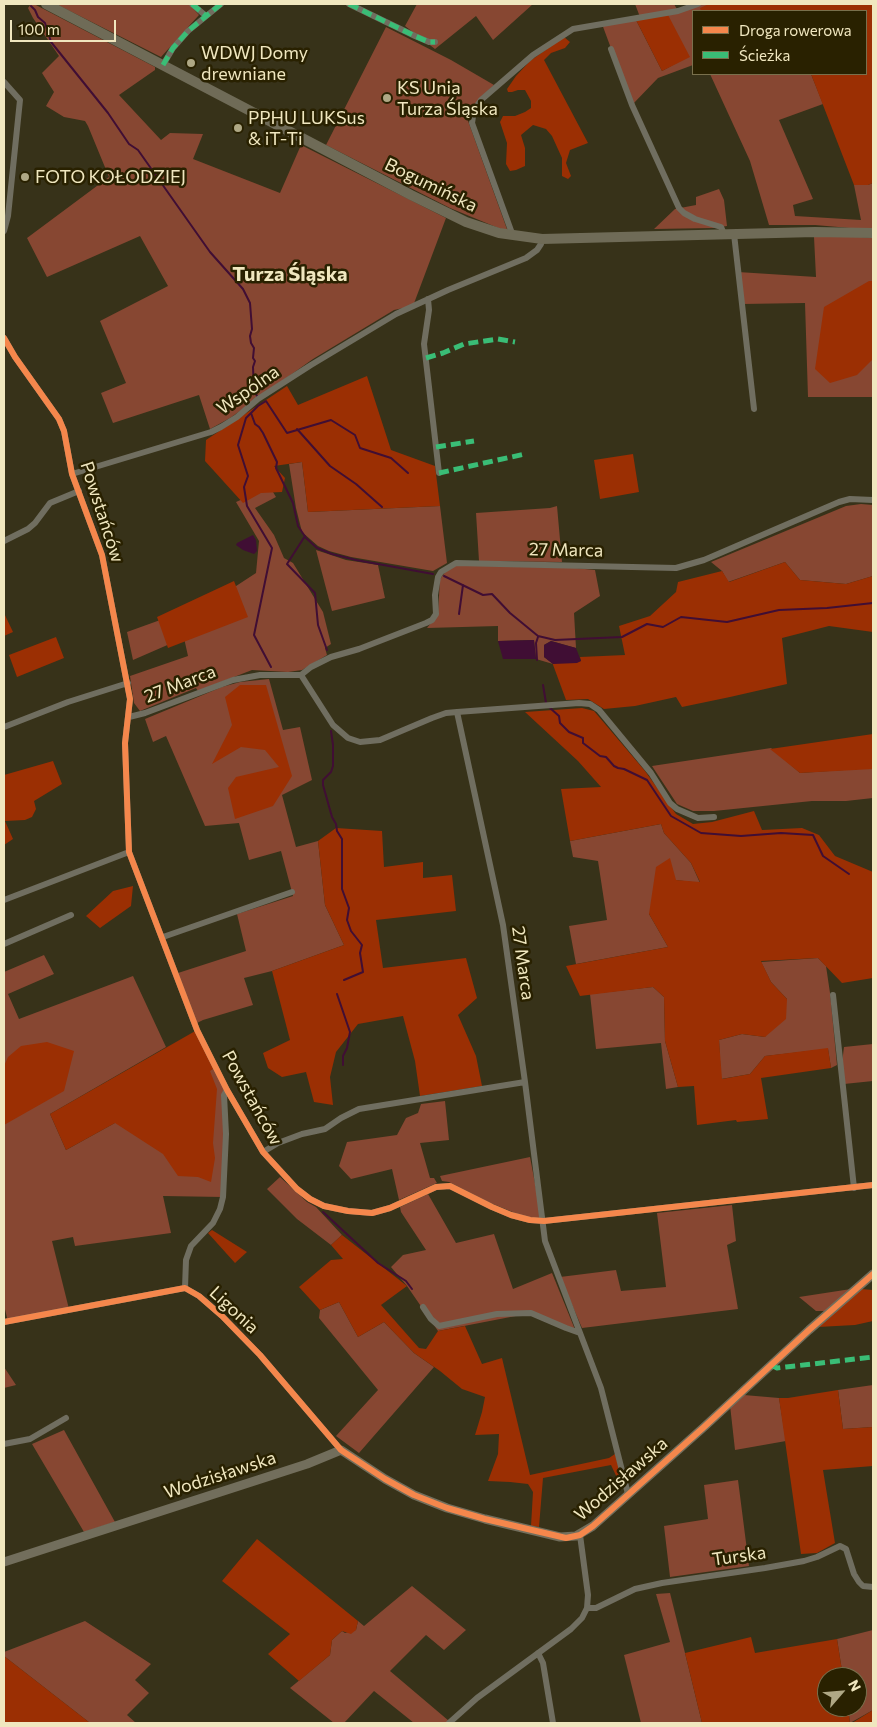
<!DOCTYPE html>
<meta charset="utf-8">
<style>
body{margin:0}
#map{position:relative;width:877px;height:1727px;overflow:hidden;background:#373219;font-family:Commissioner,sans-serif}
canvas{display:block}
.frame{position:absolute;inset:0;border:5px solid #f0e7bf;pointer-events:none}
.legend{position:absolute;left:692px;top:10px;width:175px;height:65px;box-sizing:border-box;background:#292100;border:1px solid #79704c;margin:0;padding:6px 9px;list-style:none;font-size:15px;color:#f0e7bf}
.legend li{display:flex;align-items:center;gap:10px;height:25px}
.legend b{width:25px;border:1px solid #79704c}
.north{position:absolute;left:817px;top:1667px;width:50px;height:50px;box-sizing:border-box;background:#292100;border:1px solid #79704c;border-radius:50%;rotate:63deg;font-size:14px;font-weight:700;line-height:20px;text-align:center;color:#f0e7bf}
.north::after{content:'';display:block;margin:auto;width:18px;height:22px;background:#afa885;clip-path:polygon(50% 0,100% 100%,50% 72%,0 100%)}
.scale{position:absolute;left:10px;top:20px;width:106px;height:22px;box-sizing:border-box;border:2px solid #f0e7bf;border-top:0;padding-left:6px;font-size:15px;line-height:18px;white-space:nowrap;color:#f0e7bf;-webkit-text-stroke:4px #292100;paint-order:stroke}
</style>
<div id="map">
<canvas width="877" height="1727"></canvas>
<div class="frame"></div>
<ul class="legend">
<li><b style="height:6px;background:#f5874c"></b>Droga rowerowa</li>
<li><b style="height:6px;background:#3abd76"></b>Ścieżka</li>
</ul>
<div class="north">N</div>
<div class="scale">100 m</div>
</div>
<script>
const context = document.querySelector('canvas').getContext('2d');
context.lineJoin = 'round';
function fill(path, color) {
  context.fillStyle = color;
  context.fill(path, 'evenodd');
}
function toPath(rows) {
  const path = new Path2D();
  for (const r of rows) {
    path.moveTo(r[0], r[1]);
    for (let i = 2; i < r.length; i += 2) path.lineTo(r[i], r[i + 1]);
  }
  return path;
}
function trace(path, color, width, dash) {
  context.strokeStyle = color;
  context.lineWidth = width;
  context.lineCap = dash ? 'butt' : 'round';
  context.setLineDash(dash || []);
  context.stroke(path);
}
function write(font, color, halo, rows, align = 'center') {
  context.font = font + ' Commissioner,sans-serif';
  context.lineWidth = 5;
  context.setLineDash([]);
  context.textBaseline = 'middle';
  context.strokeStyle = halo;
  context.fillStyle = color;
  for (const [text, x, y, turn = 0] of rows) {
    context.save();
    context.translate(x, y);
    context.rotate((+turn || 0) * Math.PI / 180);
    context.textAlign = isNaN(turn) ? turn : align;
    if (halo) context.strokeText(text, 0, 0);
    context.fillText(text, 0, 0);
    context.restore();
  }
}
fill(toPath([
 [31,4,34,4,155,67,155,70,119,95,161,140,170,133,203,134,193,159,280,193,301,145,446,218,413,306,394,310,313,359,230,418,210,429,199,395,113,423,101,393,126,383,100,321,168,286,140,236,47,277,27,238,109,177,88,126,85,121,64,117,46,106,54,92,42,73,59,56,33,18,28,8],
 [56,4,189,4,199,15,161,57],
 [417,4,533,4,493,40,476,16,435,49,405,26],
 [635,4,674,4,678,11,698,4,770,4,774,11,693,11,693,65,658,78,632,105,602,24,635,18,662,71,689,56,640,17],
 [386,27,451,60,494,85,478,100,467,118,508,232,450,208,326,145],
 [710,74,811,74,823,104,779,120,813,199,793,205,795,216,861,220,854,185,868,185,873,183,873,230,815,225,769,225,750,161],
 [719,189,724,200,727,226,714,228,654,229,675,209,696,205,696,197],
 [849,236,873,238,873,397,808,397,805,303,742,304,738,272,816,277,814,237],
 [302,462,308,512,440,506,447,563,433,571,351,557,329,551,318,546,302,532,296,508,289,464],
 [270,487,276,497,255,508,274,535,284,558,293,563,323,612,331,644,325,648,327,655,302,670,288,672,252,670,198,691,196,688,140,711,134,703,130,676,188,656,184,638,233,588,256,573,259,541,236,502],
 [861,504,873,505,873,576,846,584,800,580,785,562,728,582,722,571,711,562,846,506],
 [557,506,562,562,479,561,476,513,550,508],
 [316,550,346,560,378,565,385,598,332,611],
 [459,565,565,567,595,570,600,596,574,613,576,648,551,641,544,645,544,657,553,664,536,659,534,640,498,641,498,626,427,628,438,614,440,579,449,567],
 [163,619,172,643,133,660,127,632],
 [269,679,283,730,300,727,312,780,282,795,296,847,318,841,325,905,344,945,272,971,244,978,253,1005,203,1020,197,1023,178,973,246,951,237,914,293,896,281,851,249,860,239,823,205,826,166,736,153,742,145,719,222,687,240,682],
 [771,748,800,773,873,768,873,798,846,801,812,801,714,811,693,811,677,804,652,766],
 [661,824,664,833,691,863,700,883,676,880,649,914,668,947,576,964,569,926,607,920,598,861,573,857,570,841],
 [44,955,54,974,8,994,19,1019,133,976,166,1047,50,1114,66,1150,216,1067,227,1090,223,1197,163,1196,171,1233,75,1246,73,1237,52,1241,69,1309,8,1322,4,1305,4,972],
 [818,958,826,966,830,993,837,1065,831,1068,828,1049,765,1056,750,1074,721,1079,719,1040,742,1034,765,1037,787,999,771,982,761,962],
 [653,987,664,997,665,1041,678,1087,666,1089,661,1043,596,1049,590,994],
 [873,1044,873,1081,844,1084,842,1063,844,1047],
 [445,1101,449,1140,420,1143,430,1178,434,1178,437,1183,399,1200,392,1169,351,1179,339,1166,347,1142,397,1135,406,1118,418,1113,421,1104],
 [530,1157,542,1220,527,1218,488,1202,449,1182,442,1181,440,1176],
 [280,1177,307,1202,316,1207,342,1235,331,1245,297,1219,267,1189],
 [428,1194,456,1243,494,1234,513,1289,552,1273,576,1332,526,1314,438,1331,407,1286,391,1267,403,1255,426,1250,401,1212,400,1207],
 [732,1205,736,1241,727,1245,738,1309,582,1328,560,1277,616,1270,621,1291,666,1287,657,1213],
 [851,1289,825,1311,816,1311,799,1297],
 [339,1302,358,1337,384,1322,414,1353,434,1367,359,1453,336,1436,378,1390,319,1318,320,1310],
 [4,1367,16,1385,4,1388],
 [873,1385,873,1427,843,1429,838,1390],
 [744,1395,779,1398,786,1441,735,1450,730,1405],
 [64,1430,115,1522,84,1532,32,1444],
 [738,1480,749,1566,670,1577,664,1526,708,1519,704,1485],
 [412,1586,466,1630,444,1650,426,1635,390,1671,449,1721,446,1723,414,1723,374,1691,344,1723,334,1723,290,1688,330,1655,332,1640,342,1631,345,1633,356,1630,358,1621,364,1626],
 [670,1593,685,1653,702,1723,641,1723,624,1655,670,1642,656,1594],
 [85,1621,151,1664,135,1680,149,1693,127,1715,136,1723,90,1723,4,1656,4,1652],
 [873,1630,873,1710,850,1723,848,1707,857,1707,857,1677,843,1677,837,1639]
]), '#874732');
fill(toPath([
 [709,4,873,4,873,183,868,185,854,185,811,74,866,74,866,11,701,11,700,8],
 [667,13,690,57,662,71,635,18],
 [564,37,570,42,565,48,551,53,544,60,588,143,570,150,566,163,571,176,568,179,562,176,562,158,552,136,546,129,533,125,521,135,525,148,525,166,516,170,510,171,506,164,507,143,500,122,503,116,515,116,525,112,531,108,531,101,525,90,518,90,512,92,508,92,507,89,516,76,530,61],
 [869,281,873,281,873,359,857,375,830,383,815,369,824,307],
 [367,376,391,450,435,466,440,506,308,512,302,462,274,466,285,478,282,492,261,493,243,503,205,461,206,440,287,386,298,405],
 [633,454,639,492,600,499,594,460],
 [785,562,800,580,846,584,873,576,873,632,829,626,782,638,787,684,730,697,682,707,676,697,635,706,604,709,588,699,566,700,552,662,571,663,581,661,580,657,625,655,619,626,650,616,676,592,678,582,722,571,729,582],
 [234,581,248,617,168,648,157,617],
 [4,613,13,632,4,636],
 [56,637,64,658,17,677,9,655],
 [240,685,266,685,292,776,273,806,235,819,228,788,236,777,279,767,265,750,241,747,212,764,232,725,225,697],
 [582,708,594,711,645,771,676,814,693,824,712,822,754,811,762,830,802,828,819,835,835,856,873,872,873,978,842,983,818,958,761,961,771,982,787,999,786,1019,765,1037,742,1034,719,1040,722,1079,750,1074,765,1056,828,1048,831,1068,761,1078,768,1119,737,1122,736,1120,697,1125,694,1086,678,1087,665,1041,664,997,653,987,580,996,566,966,668,947,649,914,656,867,670,858,676,880,700,882,691,863,664,833,661,824,570,841,561,789,601,787,578,761,525,712],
 [873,734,873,769,800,773,770,749],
 [53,761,62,784,34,801,36,809,32,817,25,820,5,821,13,839,4,845,4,775],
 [336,828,382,831,384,867,423,862,423,878,452,875,456,911,376,920,383,968,466,958,477,998,458,1015,476,1056,482,1086,420,1096,415,1061,403,1016,358,1024,336,1052,330,1077,333,1105,314,1102,306,1072,282,1077,268,1068,263,1053,290,1040,272,971,344,945,325,905,318,841],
 [133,886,131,906,100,928,86,916,113,891],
 [197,1030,216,1067,210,1071,217,1089,213,1143,215,1158,211,1182,198,1177,178,1176,163,1154,115,1123,66,1150,50,1114],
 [47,1042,74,1051,64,1091,4,1125,4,1066,8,1057,21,1046],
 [212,1230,247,1252,235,1263,208,1233],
 [342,1235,407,1286,381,1305,419,1348,426,1349,438,1331,465,1326,482,1364,502,1358,530,1475,609,1458,615,1454,623,1482,620,1484,611,1465,543,1478,539,1527,531,1526,533,1492,528,1484,510,1482,488,1481,498,1454,499,1434,475,1435,482,1412,485,1397,462,1389,440,1371,414,1353,384,1322,358,1337,339,1302,320,1310,299,1287,331,1260,343,1259,331,1245],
 [861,1289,873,1290,873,1321,855,1325,818,1327],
 [838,1390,843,1429,873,1427,873,1466,823,1470,835,1543,817,1553,801,1554,779,1398,788,1398],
 [257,1539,358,1621,356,1630,351,1634,342,1631,332,1640,330,1655,299,1681,268,1654,290,1634,222,1581],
 [751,1637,755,1653,837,1639,843,1677,827,1677,827,1707,848,1707,850,1723,702,1723,685,1653],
 [4,1656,90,1723,4,1723],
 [873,1710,873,1723,852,1723]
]), '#9b2f03');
fill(toPath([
 [253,535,256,540,257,551,254,554,243,550,236,545,237,543],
 [534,640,536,659,503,659,498,641],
 [551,641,576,648,581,661,577,663,553,664,544,657,544,645]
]), '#400e34');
trace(toPath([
 [31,6,35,10,38,17,45,23,51,42,108,113,129,144,138,150,210,252,243,289,250,303,252,329,250,336,251,343,254,348,253,358,255,361,253,367,254,390,257,396],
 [251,413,255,424,259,427,263,433,277,462,276,468,293,503,298,526,306,538,317,548,332,554,356,560,433,574],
 [297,429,330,466,356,484,382,507],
 [305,536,287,564,315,593,318,625,327,650],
 [444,576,483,595,492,594,510,613,538,636,555,640,622,637,647,624,663,627,681,617,727,622,779,610,827,608,873,603],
 [459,614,463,585],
 [537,660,536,643,538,637],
 [271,667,254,635,272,548,247,506,244,487,248,476,238,445,246,418,258,406,266,401,287,433,331,420,355,435,360,448,391,458,408,473],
 [543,685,546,703],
 [550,708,559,716,560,723,569,732,583,738,583,743,600,756,606,757,614,766,618,768,624,769,647,780,671,816,701,833,741,836,781,833,813,835,823,856,849,874],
 [331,731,333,745,333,766,331,772,323,780,323,785,332,817,336,824,337,831,342,839,342,889,349,908,347,920,351,931,362,945,360,953,363,972,344,980],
 [337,994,350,1032,347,1048,343,1056,343,1065],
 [323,1212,378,1263,406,1281,412,1289]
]), '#400e34', 2);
trace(toPath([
 [192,4,206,16],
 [349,4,415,36,429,42,435,42],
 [611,49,632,105,679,208,684,213,695,219,721,227,724,234],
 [163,65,173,48,188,31,221,4],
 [4,82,20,100,8,216,4,231],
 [734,234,754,409],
 [513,236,472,123,474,110,481,100,533,55,573,29,678,11,698,4],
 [428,299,429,310,424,344,439,473],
 [4,338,15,357,59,419,64,431,72,474,102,555,130,699,125,743,129,852,197,1030,227,1090,263,1152,297,1189,310,1199,324,1206,348,1211,372,1213,390,1208,436,1187,450,1186,492,1207,511,1215,530,1220,544,1221,873,1185],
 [72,474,211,432,221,427,237,417,258,399,311,365,396,314,448,290,526,258,537,250,541,244,542,239],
 [4,541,28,529,35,523,50,503,79,491],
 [301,675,333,725,348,738,360,742,380,740,432,718,446,713,457,712,503,925,525,1082,545,1241,601,1388,628,1494],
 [457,712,579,703,590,704,599,710,651,773,670,803,677,809,698,818,714,817],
 [129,717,145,713,233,680,260,675,301,675,311,667,331,657,359,649,426,623,432,620,436,614,435,595,438,577,441,572,456,563,676,568,704,560,839,502,850,499,873,500],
 [4,727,68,702,128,683],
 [4,900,129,852],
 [163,937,292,892],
 [4,944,71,915],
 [833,995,854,1188],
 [263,1152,278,1143,302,1134,325,1129,341,1118,359,1109,525,1082],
 [185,1288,186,1260,191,1246,213,1223,220,1209,223,1197,226,1134,224,1095,227,1090],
 [423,1307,431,1319,439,1326,497,1314,531,1313,566,1328,580,1333],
 [4,1322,185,1288,199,1296,222,1316,260,1355,341,1450],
 [4,1444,30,1439,66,1418],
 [580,1535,588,1595,587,1608],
 [538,1653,543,1663,553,1723],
 [449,1723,477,1698,571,1629,582,1618,587,1608,596,1608,635,1589,662,1583,765,1568,804,1561,817,1557,840,1546,846,1549,854,1574,859,1582,863,1586,873,1587]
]), '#706e60', 6);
trace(toPath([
 [4,1562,307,1464,341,1450,385,1479,414,1495,447,1508,485,1519,560,1537,576,1536,593,1526,704,1427,809,1330,873,1274]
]), '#726e5c', 9);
trace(toPath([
 [46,4,411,195,466,222,499,233,542,239,815,232,873,233]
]), '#6f6b57', 10);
trace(toPath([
 [192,4,206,16],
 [349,4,415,36,429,42,435,42],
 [163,65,173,48,188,31,221,4],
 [426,358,443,353,464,344,498,339,515,342],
 [436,447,474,441],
 [439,473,525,454],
 [771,1365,777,1368,786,1367,873,1357]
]), '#3abd76', 5, [10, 5]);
trace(toPath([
 [4,338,15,357,59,419,64,431,72,474,102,555,130,699,125,743,129,852,197,1030,227,1090,263,1152,297,1189,310,1199,324,1206,348,1211,372,1213,390,1208,436,1187,450,1186,492,1207,511,1215,530,1220,544,1221,873,1185],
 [4,1322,185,1288,199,1296,222,1316,260,1355,341,1450,385,1479,414,1495,447,1508,485,1519,566,1538,580,1535,593,1526,704,1427,809,1330,873,1274]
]), '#f5874c', 6);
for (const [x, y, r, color] of [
 [191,63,5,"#afa885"],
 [387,98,5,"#afa885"],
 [238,128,5,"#afa885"],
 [25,177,5,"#afa885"]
]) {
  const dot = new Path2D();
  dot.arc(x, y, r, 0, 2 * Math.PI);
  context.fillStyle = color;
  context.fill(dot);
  trace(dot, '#292100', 2);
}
write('18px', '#f0e7bf', '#292100', [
 ["WDWJ Domy",201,53],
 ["drewniane",201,74],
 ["KS Unia",397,88],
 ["Turza Śląska",397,109],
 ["PPHU LUKSus",248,118],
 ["& iT-Ti",248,139],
 ["FOTO KOŁODZIEJ",35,177]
], 'left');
write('18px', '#f0e7bf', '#292100', [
 ["Bogumińska",431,185,26],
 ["Wspólna",248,390,-35],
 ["Powstańców",102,512,72],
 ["27 Marca",566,550,1],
 ["27 Marca",180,684,-21],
 ["27 Marca",523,963,82],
 ["Powstańców",252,1098,61],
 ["Ligonia",234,1310,43],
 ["Wodzisławska",220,1475,-18],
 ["Wodzisławska",621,1479,-41],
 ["Turska",739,1556,-8]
]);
write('bold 20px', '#f0e7bf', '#292100', [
 ["Turza Śląska",290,274]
]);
</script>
